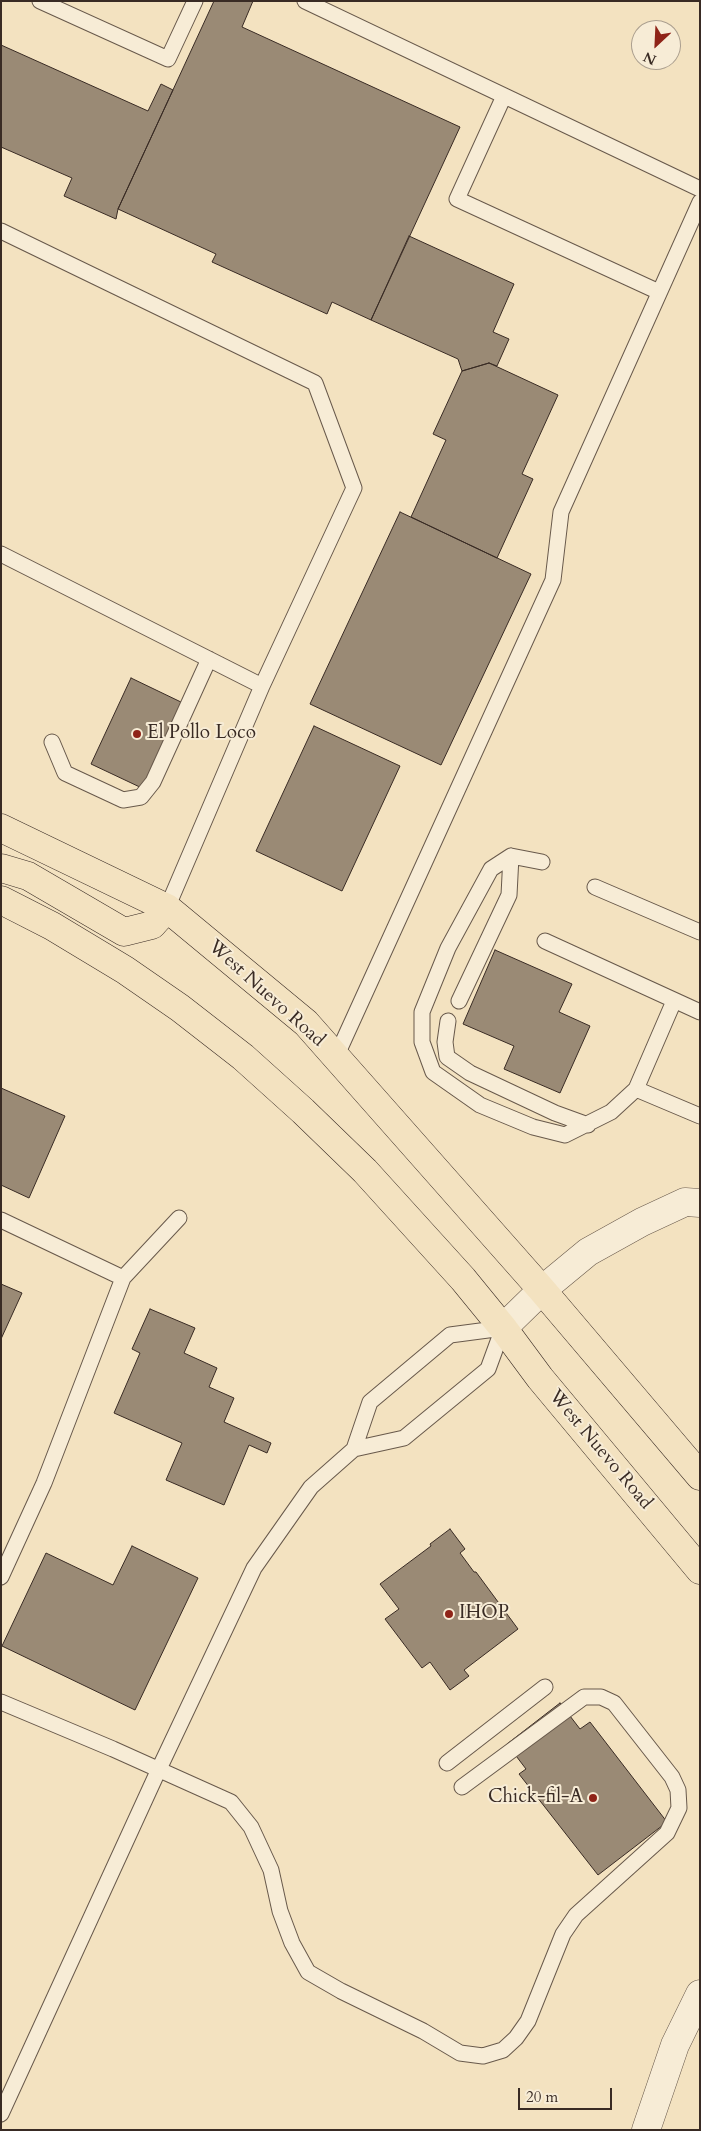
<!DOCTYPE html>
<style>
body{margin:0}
#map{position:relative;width:701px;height:2131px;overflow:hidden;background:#f3e2c0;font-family:Cardo,serif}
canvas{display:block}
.frame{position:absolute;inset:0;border:2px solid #392b24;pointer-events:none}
.north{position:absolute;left:631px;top:20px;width:50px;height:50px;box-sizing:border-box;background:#f7ecd6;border:1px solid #ab9f8f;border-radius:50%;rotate:205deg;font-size:14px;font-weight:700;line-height:20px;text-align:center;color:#392b24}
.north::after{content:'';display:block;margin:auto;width:18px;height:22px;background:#8f2418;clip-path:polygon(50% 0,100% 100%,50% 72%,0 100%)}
.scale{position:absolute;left:518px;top:2088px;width:94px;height:22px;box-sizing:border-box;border:2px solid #392b24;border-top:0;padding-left:6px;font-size:15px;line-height:18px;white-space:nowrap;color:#392b24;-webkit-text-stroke:4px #f7ecd6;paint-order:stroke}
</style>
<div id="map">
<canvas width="701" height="2131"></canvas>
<div class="frame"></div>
<div class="north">N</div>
<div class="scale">20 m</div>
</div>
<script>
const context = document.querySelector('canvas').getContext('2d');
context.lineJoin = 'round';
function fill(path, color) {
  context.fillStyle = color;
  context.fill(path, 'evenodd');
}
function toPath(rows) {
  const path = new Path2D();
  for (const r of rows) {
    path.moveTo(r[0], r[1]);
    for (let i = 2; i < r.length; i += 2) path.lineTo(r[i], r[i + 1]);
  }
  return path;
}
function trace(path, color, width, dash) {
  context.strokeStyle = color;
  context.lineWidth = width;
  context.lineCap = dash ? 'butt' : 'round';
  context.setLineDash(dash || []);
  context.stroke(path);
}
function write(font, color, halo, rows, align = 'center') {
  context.font = font + ' Cardo,serif';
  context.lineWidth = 4;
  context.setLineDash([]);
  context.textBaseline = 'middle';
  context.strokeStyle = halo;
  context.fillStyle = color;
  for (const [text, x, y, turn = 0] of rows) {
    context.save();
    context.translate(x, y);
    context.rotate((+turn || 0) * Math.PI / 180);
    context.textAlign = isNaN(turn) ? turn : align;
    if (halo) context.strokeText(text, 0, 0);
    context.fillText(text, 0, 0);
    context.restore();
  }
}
const building = toPath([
 [214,1,253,1,242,27,460,127,371,320,332,302,327,314,212,262,216,254,118,209,214,1],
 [1,45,148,111,161,84,173,90,118,209,116,219,64,196,72,178,1,147,1,45],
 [409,236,514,284,493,332,509,339,497,366,489,363,462,371,458,359,371,320,409,236],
 [489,363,558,395,522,474,533,479,497,558,411,517,446,440,433,434,462,371,489,363],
 [400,512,531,574,441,765,310,704,400,512],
 [131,678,183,703,144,789,91,764,131,678],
 [314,726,400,766,342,891,256,851,314,726],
 [495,950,572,984,559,1012,590,1026,560,1093,504,1069,514,1046,463,1024,495,950],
 [1,1088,65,1116,29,1198,1,1185,1,1088],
 [1,1284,22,1293,1,1339,1,1284],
 [150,1309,195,1328,184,1353,217,1368,209,1387,234,1398,224,1422,271,1443,267,1453,249,1445,224,1505,166,1480,182,1443,114,1413,140,1353,132,1349,150,1309],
 [450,1529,465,1549,460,1553,474,1572,476,1572,518,1629,464,1670,469,1676,450,1690,430,1662,422,1668,385,1619,399,1609,380,1584,431,1546,430,1544,450,1529],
 [132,1546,198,1578,135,1710,2,1646,46,1553,113,1585,132,1546],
 [560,1703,580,1729,590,1722,667,1822,598,1875,519,1774,526,1769,507,1744,560,1703]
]);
fill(building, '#9a8a75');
trace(building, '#392b24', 1);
const lane = toPath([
 [40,1,168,59,195,1],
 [305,1,700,189],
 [504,96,457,199,659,292],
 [1,231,315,383,354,488,262,686,167,908],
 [1,554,262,686],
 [52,742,65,773,123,800,141,797,153,782,209,659],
 [542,862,511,856,491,869,448,948,422,1012,422,1042,433,1072,480,1105,533,1127,565,1135,611,1112,636,1089,674,1001],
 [595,887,700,932],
 [545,941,700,1012],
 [459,1001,509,895,511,856],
 [448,1021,445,1042,447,1057,470,1073,555,1113,588,1125],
 [336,1057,553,580,561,512,700,202],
 [636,1089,700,1116],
 [1,1220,123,1278],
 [1,1577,44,1483,123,1278,179,1218],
 [1,1702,113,1749,231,1802,251,1827,271,1870,280,1911,292,1943,308,1972,341,1991,423,2031,460,2053,483,2056,503,2050,516,2038,528,2021,563,1934,576,1915,667,1833,679,1808,678,1790,672,1777,614,1703,601,1697,584,1697,462,1787],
 [447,1763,545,1687],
 [1,2114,159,1769,254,1568,311,1487,354,1449,370,1402,450,1335,503,1328,488,1369,404,1438,354,1449]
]);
const street = toPath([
 [503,1328,542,1290,588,1252,642,1222,685,1202,700,1203],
 [646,2130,675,2045,700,1994]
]);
const primary = toPath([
 [1,828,167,908,306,1023,542,1290,700,1476],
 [1,868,28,876,124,932,152,925,167,908],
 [1,900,52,926,125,970,180,1008,243,1057,303,1111,365,1171,463,1279,503,1328,540,1378,700,1570]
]);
trace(lane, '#68594b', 17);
trace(street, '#68594b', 29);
trace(primary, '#392b24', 29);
trace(lane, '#f7ecd6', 15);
trace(street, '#f7ecd6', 28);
trace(primary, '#f3e2c0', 28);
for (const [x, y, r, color] of [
 [137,734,5,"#8f2418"],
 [449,1614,5,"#8f2418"],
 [593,1798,5,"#8f2418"]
]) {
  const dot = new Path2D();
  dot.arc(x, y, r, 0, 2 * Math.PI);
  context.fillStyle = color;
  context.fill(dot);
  trace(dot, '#f7ecd6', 2);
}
write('19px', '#392b24', '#f7ecd6', [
 ["El Pollo Loco",147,734],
 ["IHOP",459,1614],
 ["Chick-fil-A",583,1798,"right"]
], 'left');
write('19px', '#392b24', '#f7ecd6', [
 ["West Nuevo Road",266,994,42],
 ["West Nuevo Road",600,1450,50]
]);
</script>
